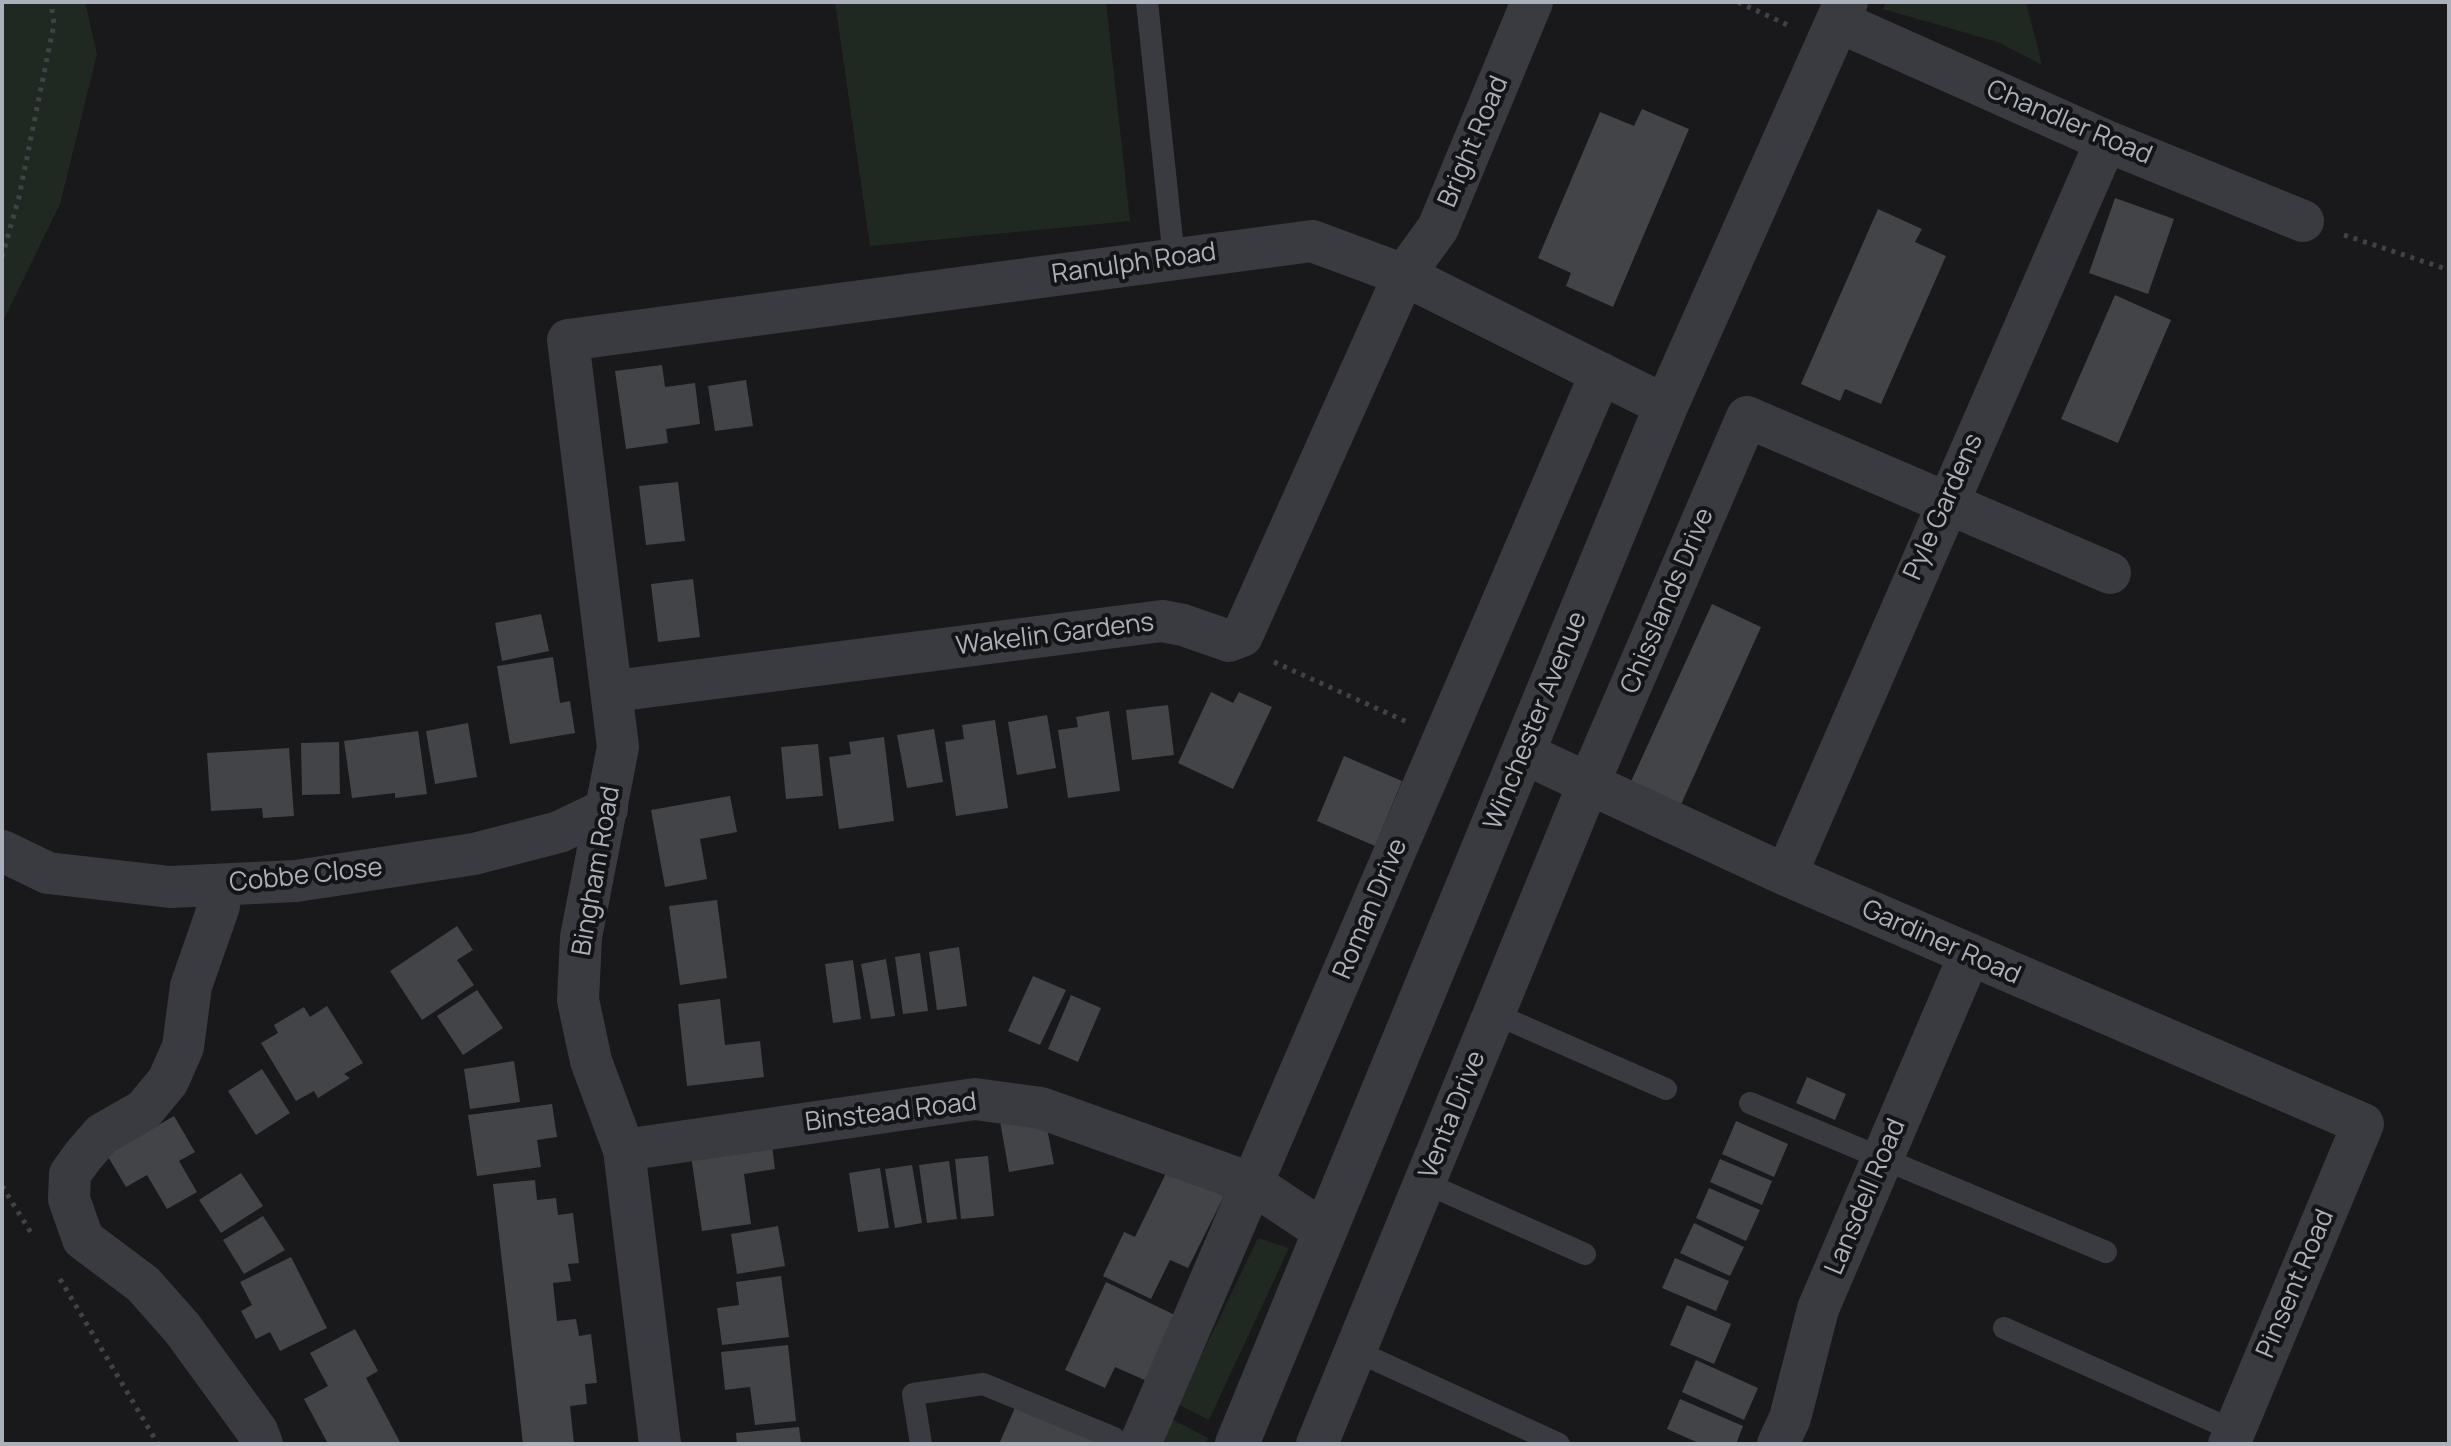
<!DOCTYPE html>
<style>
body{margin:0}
#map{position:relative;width:2451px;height:1446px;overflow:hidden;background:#19191b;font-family:Manrope,sans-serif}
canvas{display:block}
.frame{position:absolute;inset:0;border:4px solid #abb1bb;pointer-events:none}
</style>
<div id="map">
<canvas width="2451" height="1446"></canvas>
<div class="frame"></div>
</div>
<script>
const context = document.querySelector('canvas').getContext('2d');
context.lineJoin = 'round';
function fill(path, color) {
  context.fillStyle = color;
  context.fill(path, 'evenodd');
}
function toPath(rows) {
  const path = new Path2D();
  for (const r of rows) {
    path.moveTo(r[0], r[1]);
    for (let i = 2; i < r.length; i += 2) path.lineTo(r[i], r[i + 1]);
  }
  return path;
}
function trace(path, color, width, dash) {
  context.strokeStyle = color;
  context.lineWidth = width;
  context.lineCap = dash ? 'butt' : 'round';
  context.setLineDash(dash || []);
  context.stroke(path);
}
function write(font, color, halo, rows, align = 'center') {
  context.font = font + ' Manrope,sans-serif';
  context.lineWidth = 8;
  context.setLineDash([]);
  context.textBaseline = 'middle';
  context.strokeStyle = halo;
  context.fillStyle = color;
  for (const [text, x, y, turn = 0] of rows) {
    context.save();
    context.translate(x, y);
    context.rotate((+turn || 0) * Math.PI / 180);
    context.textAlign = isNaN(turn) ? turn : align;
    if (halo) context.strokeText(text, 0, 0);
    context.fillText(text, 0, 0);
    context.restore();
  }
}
fill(toPath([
 [2,2,85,2,97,54,60,204,2,323],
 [835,2,1106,2,1130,221,870,246],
 [1886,2,2026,2,2042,65,1998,42,1883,9],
 [1258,1238,1289,1248,1209,1420,1178,1404],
 [1168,1417,1208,1438,1206,1444,1158,1444]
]), '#202921');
fill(toPath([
 [1642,109,1689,129,1613,307,1566,286,1571,273,1538,258,1600,112,1634,126],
 [2115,198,2174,219,2148,294,2089,273],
 [1878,209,1922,229,1915,242,1946,256,1881,404,1845,389,1840,401,1801,384],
 [2115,295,2171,320,2118,443,2061,419],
 [662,365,665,387,695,383,700,424,666,429,668,443,626,449,615,371],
 [746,380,753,426,715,431,708,386],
 [678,482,685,541,646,545,639,486],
 [693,579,700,637,658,642,651,584],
 [1712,604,1761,627,1679,809,1629,786],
 [541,614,549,651,502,661,495,623],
 [553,657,560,703,570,701,575,733,510,744,497,666],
 [1211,692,1233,703,1239,692,1272,707,1233,789,1178,763],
 [1168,705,1174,755,1132,760,1126,710],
 [1109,711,1120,791,1068,798,1058,730,1078,727,1076,717],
 [1047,715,1056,768,1017,775,1008,722],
 [995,720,1008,808,956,816,945,742,964,739,962,725],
 [468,723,477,777,435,784,426,731],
 [934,729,943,782,907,788,897,735],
 [418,731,427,794,395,798,395,793,352,798,344,741],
 [884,737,894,821,839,829,829,757,851,754,849,742],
 [339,742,340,794,302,795,301,743],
 [818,744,823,796,786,799,781,747],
 [289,748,294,816,263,818,262,808,211,811,207,753],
 [1344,756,1402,781,1375,846,1317,821],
 [730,796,737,832,700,839,707,879,665,887,651,810],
 [717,900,727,978,680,985,669,906],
 [457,926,473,950,457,960,474,985,422,1020,390,971],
 [959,947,967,1006,937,1010,929,952],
 [920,953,928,1011,903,1014,895,957],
 [886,959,895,1016,871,1019,861,964],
 [853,960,861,1019,833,1023,825,964],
 [1033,976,1066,990,1040,1045,1008,1031],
 [477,990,503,1028,463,1055,437,1016],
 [1071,995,1101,1008,1078,1062,1048,1049],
 [720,999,725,1045,760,1041,764,1077,687,1086,678,1004],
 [327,1006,363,1063,344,1074,350,1078,318,1098,314,1091,296,1101,261,1043,278,1033,274,1025,304,1007,310,1017],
 [514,1061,520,1102,470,1109,464,1069],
 [262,1069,290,1113,256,1135,228,1091],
 [1807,1077,1846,1094,1835,1120,1796,1103],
 [552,1104,557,1137,537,1140,541,1167,477,1176,468,1115],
 [1044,1113,1054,1164,1009,1172,1000,1121],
 [174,1116,195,1152,179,1161,197,1192,167,1209,147,1175,126,1187,107,1155],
 [1736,1121,1788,1144,1774,1177,1722,1154],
 [771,1138,775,1169,744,1174,751,1224,702,1231,690,1149],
 [988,1156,994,1216,961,1219,955,1159],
 [1720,1159,1772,1181,1762,1205,1710,1182],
 [949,1161,957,1219,927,1223,919,1165],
 [912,1165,922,1223,895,1228,885,1169],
 [880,1168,889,1228,858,1232,849,1173],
 [1168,1169,1224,1196,1188,1268,1170,1260,1151,1299,1103,1276,1124,1232,1135,1237],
 [241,1173,263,1206,221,1233,199,1200],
 [535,1180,537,1200,556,1198,558,1215,573,1213,579,1263,568,1264,571,1281,553,1283,557,1321,576,1319,579,1336,591,1334,597,1383,585,1384,587,1404,570,1406,574,1444,523,1444,493,1184],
 [1709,1188,1760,1210,1746,1241,1696,1218],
 [263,1216,285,1250,244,1274,223,1240],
 [1694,1223,1744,1247,1730,1276,1680,1253],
 [778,1226,785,1266,737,1274,731,1234],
 [291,1257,327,1328,280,1351,270,1332,256,1339,241,1311,252,1305,240,1282],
 [1675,1258,1729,1281,1716,1311,1662,1288],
 [781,1276,789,1337,722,1345,717,1308,739,1305,736,1282],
 [1106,1282,1177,1316,1147,1381,1115,1367,1105,1388,1065,1370],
 [1687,1305,1731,1324,1714,1364,1670,1345],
 [355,1329,378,1371,366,1378,401,1444,328,1444,304,1399,328,1386,310,1353],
 [788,1345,796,1421,755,1425,750,1387,725,1390,721,1352],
 [1696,1360,1758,1388,1744,1420,1682,1392],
 [1680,1399,1743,1426,1736,1444,1701,1444,1667,1429],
 [1018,1401,1111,1444,999,1444],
 [799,1427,801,1444,737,1444,736,1433]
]), '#434448');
trace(toPath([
 [1738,2,1790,26],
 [2344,235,2449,270],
 [2,257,19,197,54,24,51,2],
 [1274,662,1407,722],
 [2,1186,33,1236],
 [60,1279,158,1444]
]), '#404247', 5, [4, 6]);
trace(toPath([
 [1147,2,1174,259],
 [1495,1014,1666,1089],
 [1750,1103,2106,1252],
 [1425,1183,1585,1254],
 [2004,1328,2235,1431],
 [1356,1351,1559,1444],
 [921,1444,913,1394,983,1384,1114,1438,1119,1444]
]), '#3a3b40', 22);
trace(toPath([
 [1837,21,2106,141,2303,221],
 [614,691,1162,621,1183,625,1229,641,1242,636,1404,275,1438,228,1532,2],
 [1523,753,1786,875,2363,1124,2229,1444],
 [2,851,48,873,170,887,296,881,474,854,559,832,607,809],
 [1786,875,2106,141],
 [218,885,219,906,191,986,183,1047,168,1081,144,1110,102,1134,83,1156,70,1174,69,1199,83,1239,143,1284,182,1328,257,1431,262,1444],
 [624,1150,975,1099,1041,1108,1253,1184,1325,1232],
 [660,1444,624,1150,591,1061,578,1000,581,937,618,747,568,340,1312,241,1404,275,1666,406],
 [1140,1444,1601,373],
 [1317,1444,1588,785,1747,417,2110,573],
 [1778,1444,1790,1418,1818,1309,1969,956]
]), '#3a3b40', 42);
trace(toPath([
 [1237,1444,1666,406,1846,2]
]), '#3a3b40', 44);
write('26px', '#abb1bb', '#141416', [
 ["Chandler Road",2069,123,23],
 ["Bright Road",1474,142,-67],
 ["Ranulph Road",1134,264,-8],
 ["Pyle Gardens",1944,507,-66],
 ["Chisslands Drive",1668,601,-67],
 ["Wakelin Gardens",1055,635,-7],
 ["Winchester Avenue",1536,721,-68],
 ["Bingham Road",597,871,-80],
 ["Cobbe Close",306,876,-6],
 ["Roman Drive",1371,909,-67],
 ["Gardiner Road",1941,943,24],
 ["Binstead Road",891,1113,-7],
 ["Venta Drive",1453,1115,-68],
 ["Lansdell Road",1866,1197,-67],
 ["Pinsent Road",2296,1284,-67]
]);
</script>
